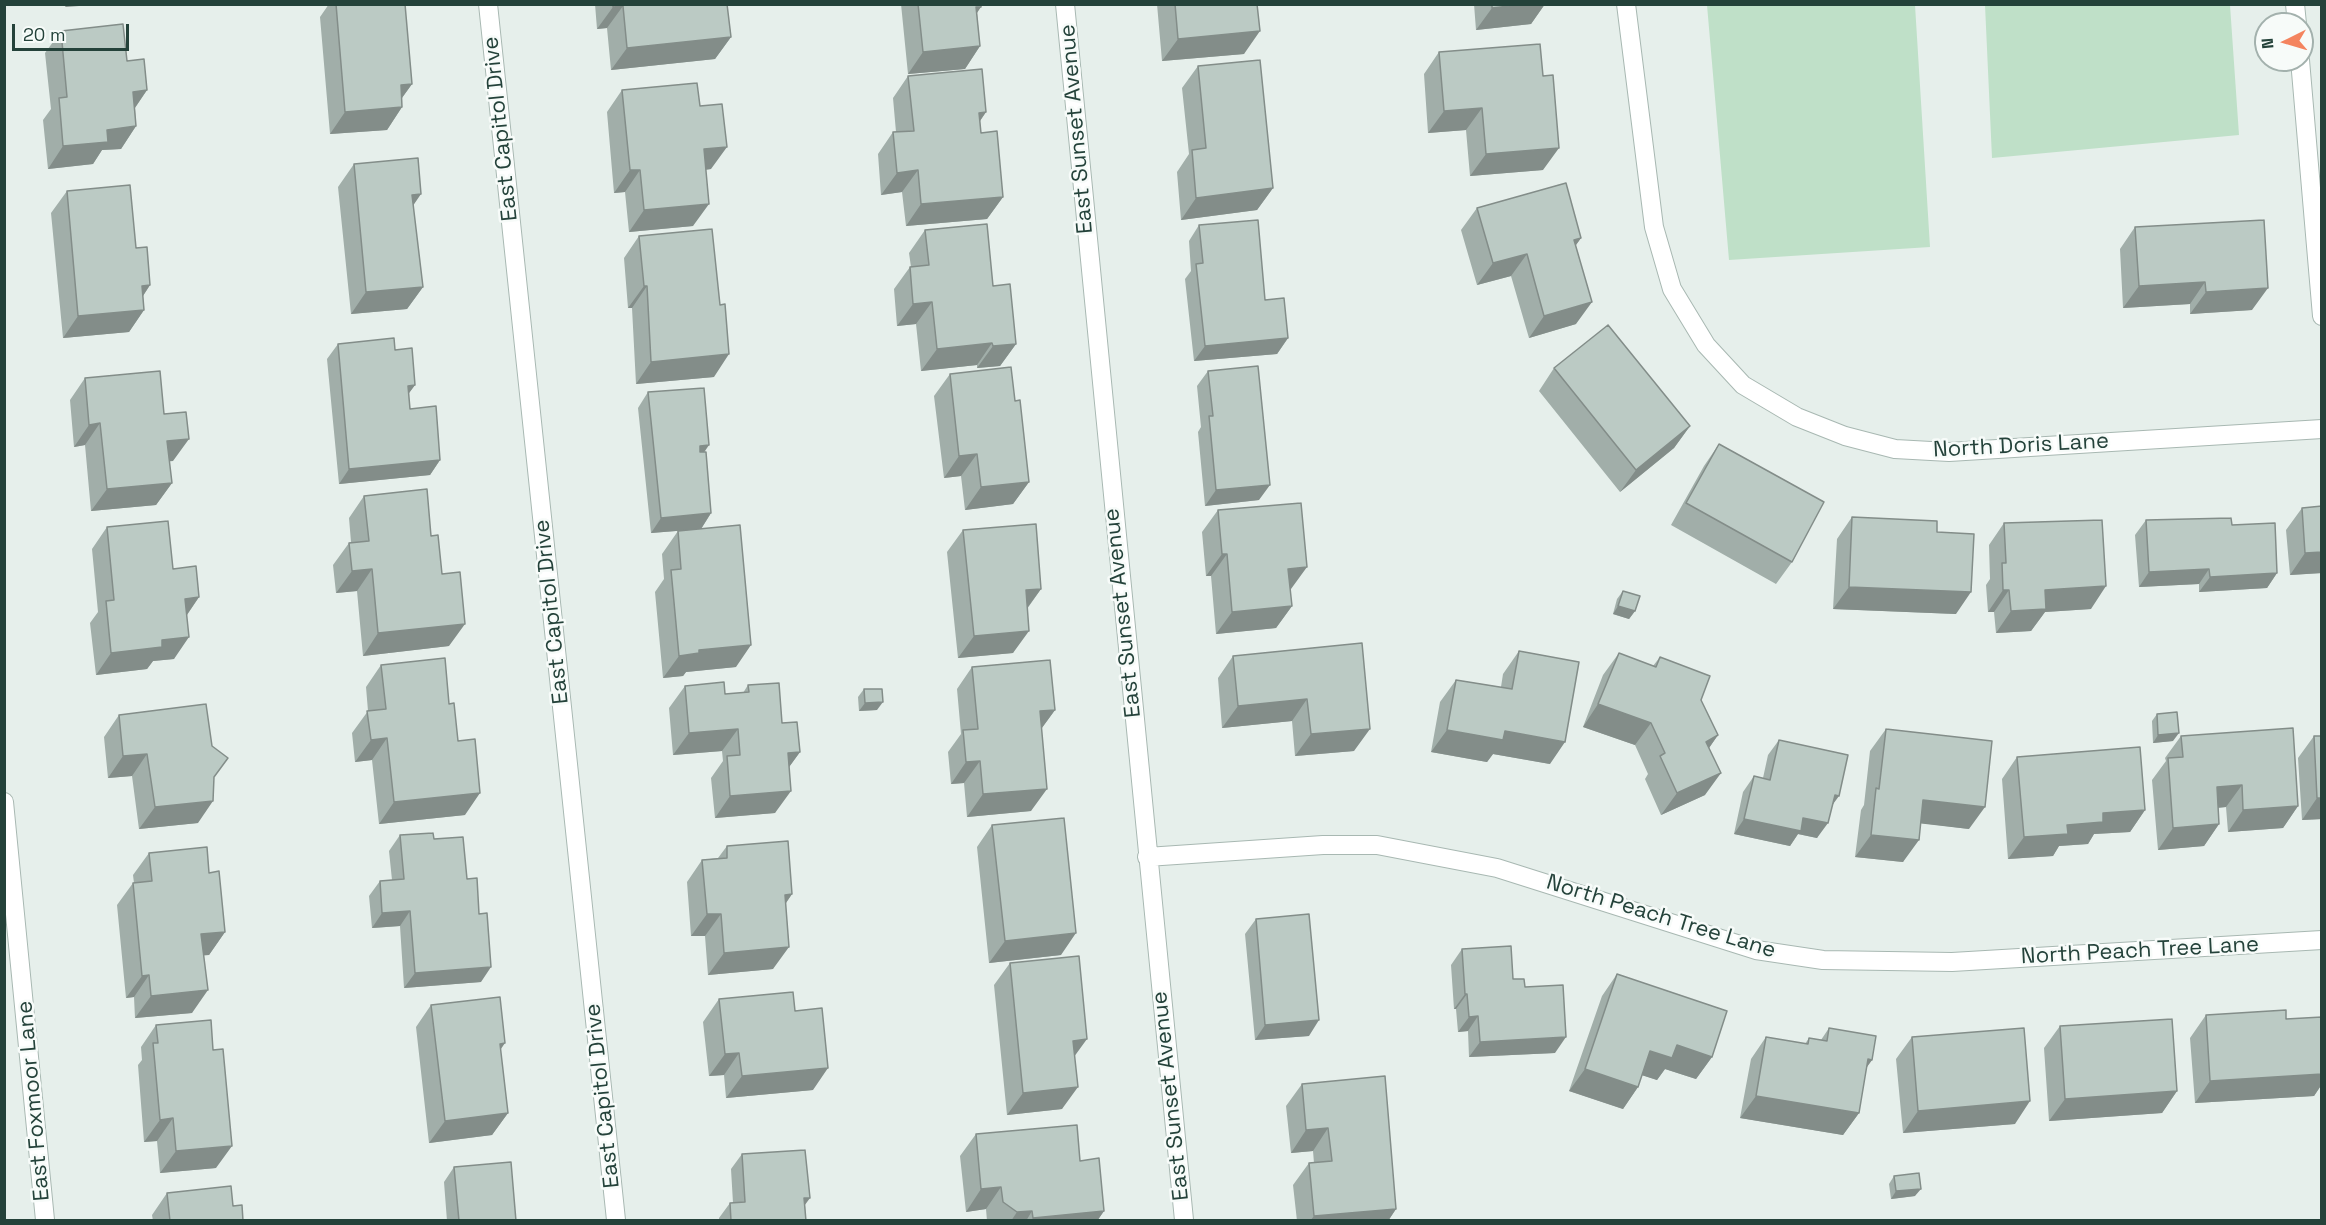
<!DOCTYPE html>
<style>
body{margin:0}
#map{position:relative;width:2326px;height:1225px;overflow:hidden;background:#e6efeb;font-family:"Space Grotesk",sans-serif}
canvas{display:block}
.frame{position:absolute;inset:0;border:6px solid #24423a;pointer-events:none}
.north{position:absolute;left:2254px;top:12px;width:60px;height:60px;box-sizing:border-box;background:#f7fbf9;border:2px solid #a3b1ad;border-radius:50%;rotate:265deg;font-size:16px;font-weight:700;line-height:24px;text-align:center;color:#24423a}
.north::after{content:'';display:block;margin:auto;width:21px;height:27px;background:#f4845f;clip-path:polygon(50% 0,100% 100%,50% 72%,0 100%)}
.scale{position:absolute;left:12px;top:24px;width:117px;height:27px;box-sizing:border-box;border:3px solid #24423a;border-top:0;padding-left:8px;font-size:18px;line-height:21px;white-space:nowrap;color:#24423a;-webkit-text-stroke:4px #f7fbf9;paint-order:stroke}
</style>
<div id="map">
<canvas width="2326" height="1225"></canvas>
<div class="frame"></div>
<div class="north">N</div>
<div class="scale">20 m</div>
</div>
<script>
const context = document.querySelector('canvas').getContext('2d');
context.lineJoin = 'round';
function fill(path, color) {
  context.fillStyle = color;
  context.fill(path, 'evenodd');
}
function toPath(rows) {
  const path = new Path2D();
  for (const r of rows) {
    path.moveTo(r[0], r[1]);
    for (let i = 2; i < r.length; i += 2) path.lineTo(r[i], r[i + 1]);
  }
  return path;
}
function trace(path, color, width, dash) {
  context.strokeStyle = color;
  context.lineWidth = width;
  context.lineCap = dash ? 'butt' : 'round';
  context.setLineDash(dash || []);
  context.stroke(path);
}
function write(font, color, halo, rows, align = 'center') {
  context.font = font + ' "Space Grotesk",sans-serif';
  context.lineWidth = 5;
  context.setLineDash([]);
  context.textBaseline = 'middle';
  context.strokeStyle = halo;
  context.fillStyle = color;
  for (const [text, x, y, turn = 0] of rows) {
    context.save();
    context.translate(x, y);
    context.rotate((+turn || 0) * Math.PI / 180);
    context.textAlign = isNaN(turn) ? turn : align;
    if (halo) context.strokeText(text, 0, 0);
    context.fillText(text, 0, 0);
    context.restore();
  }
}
fill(toPath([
 [1707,5,1915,5,1930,247,1729,260],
 [1985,5,2230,5,2239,135,1992,158]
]), '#bfe0c8');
const minor = toPath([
 [488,4,616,1220],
 [1065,4,1184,1220],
 [1626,4,1654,227,1672,289,1706,345,1743,385,1797,417,1845,436,1895,449,1949,452,2322,429],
 [2295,4,2297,24],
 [2300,60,2322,316],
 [4,802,45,1220],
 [1147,857,1323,845,1377,845,1497,868,1756,950,1823,960,1952,962,2322,940]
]);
trace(minor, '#a8b8b2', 20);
trace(minor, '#fff', 18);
fill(toPath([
 [329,4,336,4,412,84,402,98,402,107,387,130,330,134,320,17],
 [595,4,727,4,731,37,715,59,611,70,607,28,597,29],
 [901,4,981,4,977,13,980,46,965,69,908,74],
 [1157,4,1257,4,1244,54,1162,61],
 [1474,4,1545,4,1531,24,1476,30],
 [61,31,127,61,147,90,135,108,136,126,121,149,102,150,93,164,48,169,43,120,51,109,45,53],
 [1439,52,1543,170,1470,176,1466,130,1428,133,1424,74],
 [1198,66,1273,188,1257,210,1181,220,1177,172,1189,154,1182,88],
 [908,76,986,112,980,121,981,133,1003,197,987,219,906,226,902,192,881,195,878,154,893,132,896,132,893,98],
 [622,90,700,106,711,169,706,170,693,226,629,232,625,192,614,193,607,112],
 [354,164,413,206,423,287,407,309,351,314,338,187],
 [67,191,136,248,150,285,143,296,144,310,129,332,63,338,51,213],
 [1477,208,1581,238,1576,245,1576,324,1529,338,1511,276,1477,285,1461,230],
 [1199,225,1265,300,1288,338,1277,354,1194,361,1185,279,1191,271,1189,241],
 [2135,227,2252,310,2190,314,2190,304,2123,308,2120,249],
 [925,230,993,286,1016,344,1000,366,977,368,977,365,921,371,916,324,897,326,894,289,910,267,911,267,909,253],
 [639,236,714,377,636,384,632,308,628,308,624,258],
 [338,344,395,350,415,385,408,394,410,409,440,460,430,475,339,484,327,359],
 [1554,368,1690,426,1674,448,1620,492,1539,391],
 [1208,371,1259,500,1205,506,1198,432,1201,427,1197,386],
 [950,374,1015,401,1029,482,1013,504,965,510,961,476,944,478,934,396],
 [85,378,164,414,173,461,169,461,172,483,156,505,91,511,85,445,74,447,70,400],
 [648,392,711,513,701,529,651,533,638,408],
 [1719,444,1792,562,1776,584,1671,525,1704,466],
 [364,496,431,536,449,646,363,656,357,591,336,593,333,565,349,543,351,542,349,518],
 [2322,506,2322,573,2290,575,2286,530,2302,508],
 [1218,510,1291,589,1290,590,1292,606,1276,628,1216,634,1211,576,1206,576,1202,532],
 [1852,517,1937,532,1956,614,1833,609,1837,539],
 [2146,520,2232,525,2277,573,2267,588,2199,592,2199,584,2139,587,2135,535],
 [2004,523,2091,609,2045,612,2031,631,1996,633,1994,612,1988,612,1986,585,1990,579,1989,545],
 [107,527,173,569,199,597,187,615,174,659,153,661,147,669,96,675,90,623,98,612,92,549],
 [963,530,1041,589,1027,609,1013,653,958,658,947,552],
 [678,531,736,667,686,672,683,676,663,678,655,592,664,579,662,554],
 [1623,591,1635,611,1629,619,1613,614,1617,599],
 [1362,643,1354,751,1295,756,1292,721,1222,728,1218,678,1233,656],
 [1519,651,1550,764,1493,754,1487,762,1431,752,1440,702,1456,680,1501,687,1503,674],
 [1619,653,1653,666,1660,657,1701,700,1718,735,1709,748,1705,795,1661,815,1645,779,1648,774,1635,745,1583,727,1603,675],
 [381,665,449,704,458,741,465,815,379,824,372,760,355,762,352,733,368,711,366,687],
 [972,667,1055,710,1041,729,1031,811,967,817,964,783,951,784,948,752,961,734,957,689],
 [748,685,782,723,800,752,789,767,775,813,715,818,711,778,723,761,722,751,673,755,669,708,685,686,725,694,743,693],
 [864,689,877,710,859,711,858,697],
 [2157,714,2173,741,2153,743,2152,721],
 [119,715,198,823,139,829,132,776,108,778,104,737],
 [1886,729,1969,829,1921,823,1903,862,1855,857,1861,810,1864,805,1870,751],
 [2181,736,2298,806,2283,828,2228,832,2226,807,2218,808,2219,824,2204,846,2158,850,2152,780,2166,761,2165,758],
 [2314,736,2322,736,2322,819,2302,820,2298,758],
 [1779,740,1833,805,1817,838,1798,834,1790,846,1734,834,1743,792,1754,776,1763,778,1768,755],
 [2017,757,2145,810,2130,832,2094,834,2088,844,2059,846,2053,856,2008,859,2002,779],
 [992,825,1061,955,989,963,977,847],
 [400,835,434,839,467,879,481,982,404,988,400,926,372,928,369,896,380,881,392,880,389,851],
 [727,846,792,894,786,903,773,969,708,975,705,936,691,936,687,882,702,860,718,858],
 [149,853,209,873,225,932,209,955,204,955,192,1013,135,1018,134,997,126,998,117,905,133,883,134,883,133,875],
 [1256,919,1309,1036,1255,1040,1245,934],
 [1462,949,1525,987,1555,1053,1469,1057,1468,1031,1458,1032,1456,1009,1454,1009,1451,965],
 [1010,963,1075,1057,1062,1109,1007,1115,994,985],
 [1617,974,1712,1057,1696,1079,1665,1069,1657,1080,1642,1075,1638,1087,1623,1109,1569,1091,1602,996],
 [719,999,795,1011,813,1090,726,1098,724,1075,709,1076,703,1022],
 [431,1005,500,1050,508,1113,492,1135,429,1143,416,1027],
 [2206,1015,2286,1019,2322,1017,2322,1084,2314,1096,2195,1103,2190,1038],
 [156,1025,216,1168,160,1173,157,1141,144,1142,138,1065,142,1060,141,1047],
 [2060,1026,2177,1091,2162,1113,2049,1121,2044,1048],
 [1829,1028,1872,1060,1866,1068,1859,1113,1843,1135,1740,1118,1751,1059,1766,1037,1805,1044,1809,1038,1821,1040],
 [1912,1037,2015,1124,1903,1133,1896,1059],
 [1302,1084,1396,1209,1388,1221,1297,1221,1293,1185,1309,1163,1314,1163,1313,1151,1291,1153,1286,1106],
 [976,1134,1080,1161,1104,1211,1097,1221,987,1221,986,1209,966,1212,960,1156],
 [742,1154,805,1205,806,1221,719,1221,719,1218,730,1203,733,1203,731,1169],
 [454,1167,516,1221,447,1221,444,1182],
 [1894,1176,1915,1196,1891,1199,1889,1184],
 [167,1193,233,1206,243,1221,153,1221,152,1215]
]), '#a1aea9');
fill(toPath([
 [67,4,107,4,65,7],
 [1526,4,1545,4,1531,24,1476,30,1492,8],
 [623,6,607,28,597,29,613,7],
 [976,7,981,7,966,29],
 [1260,31,1244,54,1162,61,1178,39],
 [731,37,715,59,611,70,627,48],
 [980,46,965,69,908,74,923,52],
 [412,84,396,106,401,85],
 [147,90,132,112,133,92],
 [402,107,387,130,330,134,345,112],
 [1482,108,1466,130,1428,133,1444,111],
 [986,112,971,134,979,113],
 [136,126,121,149,102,150,93,164,48,169,63,146,107,130],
 [727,147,711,169,688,171,704,149],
 [1559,148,1543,170,1470,176,1486,154],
 [630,170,640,170,625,192,614,193],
 [918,170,902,192,881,195,897,173],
 [1273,188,1257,210,1181,220,1196,198],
 [421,194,406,216,412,195],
 [1003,197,987,219,906,226,921,204],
 [709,204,693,226,629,232,644,210],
 [1581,238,1565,260,1574,240],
 [1527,254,1511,276,1477,285,1493,263],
 [2205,282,2190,304,2123,308,2139,286],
 [150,285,135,308,142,286],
 [644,286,647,286,632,308,628,308],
 [423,287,407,309,351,314,366,292],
 [2268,288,2252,310,2190,314,2206,292],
 [932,302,916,324,897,326,913,304],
 [1592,302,1576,324,1529,338,1544,316],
 [144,310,129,332,63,338,78,316],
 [1288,338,1277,354,1194,361,1205,346],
 [992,343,977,365,921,371,937,349],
 [1016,344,1000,366,977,368,993,346],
 [729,354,714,377,636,384,651,362],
 [415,385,404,400,408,386],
 [100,423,85,445,74,447,89,425],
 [1690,426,1674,448,1620,492,1636,470],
 [189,439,173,461,152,463,167,441],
 [709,445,699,460,700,446],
 [977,454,961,476,944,478,959,456],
 [440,460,430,475,339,484,349,469],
 [1029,482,1013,504,965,510,981,487],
 [172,483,156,505,91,511,107,489],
 [1270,485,1259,500,1205,506,1216,490],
 [711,513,701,529,651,533,661,518],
 [2322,552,2322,573,2290,575,2305,553],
 [1222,554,1227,554,1211,576,1206,576],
 [1307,567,1291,589,1273,591,1288,569],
 [372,569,357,591,336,593,352,571],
 [2209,569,2199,584,2139,587,2149,572],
 [2277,573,2267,588,2199,592,2210,577],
 [2106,586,2091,609,2045,612,2031,631,1996,633,2011,611,2045,590],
 [1849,587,1971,592,1956,614,1833,609],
 [1041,589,1025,611,1026,590],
 [2003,590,2009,590,1994,612,1988,612],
 [199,597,184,619,185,599],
 [1292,606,1276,628,1216,634,1232,612],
 [1618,606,1635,611,1629,619,1613,614],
 [465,624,449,646,363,656,378,633],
 [1029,631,1013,653,958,658,974,636],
 [189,637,174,659,153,661,147,669,96,675,111,653,162,640],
 [751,645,736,667,686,672,683,676,663,678,679,656,699,650],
 [1307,699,1292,721,1222,728,1238,706],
 [883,702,877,710,859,711,865,703],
 [1598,704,1651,723,1635,745,1583,727],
 [1055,710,1039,732,1040,711],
 [738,729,722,751,673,755,689,733],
 [1370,729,1354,751,1295,756,1311,734],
 [1447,730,1505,731,1565,742,1550,764,1493,754,1487,762,1431,752],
 [2179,733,2173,741,2153,743,2158,735],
 [1718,735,1702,758,1706,742],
 [387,738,372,760,355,762,371,740],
 [800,752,784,774,788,753],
 [147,754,132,776,108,778,123,756],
 [980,761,964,783,951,784,966,762],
 [1721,773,1705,795,1661,815,1677,793],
 [2242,785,2226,807,2201,809,2217,787],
 [1047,789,1031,811,967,817,983,794],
 [791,791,775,813,715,818,730,796],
 [480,793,465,815,379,824,394,802],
 [1835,795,1839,796,1828,811],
 [2317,798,2322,798,2322,819,2302,820],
 [1923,800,1985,807,1969,829,1908,822],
 [213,801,198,823,139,829,155,807],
 [2298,806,2283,828,2228,832,2243,810],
 [2145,810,2130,832,2094,834,2088,844,2059,846,2053,856,2008,859,2024,837,2067,825,2103,813],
 [1803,818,1828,823,1817,838,1798,834,1790,846,1734,834,1744,819],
 [2219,824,2204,846,2158,850,2173,828],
 [1871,835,1919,840,1903,862,1855,857],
 [792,894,777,916,785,895],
 [410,911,400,926,372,928,382,913],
 [707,914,721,914,705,936,691,936],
 [225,932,209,955,186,957,201,934],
 [1076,933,1061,955,989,963,1005,941],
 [789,947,773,969,708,975,724,953],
 [491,967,481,982,404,988,415,973],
 [149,975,134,997,126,998,142,976],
 [208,990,192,1013,135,1018,151,996],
 [1465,994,1467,994,1456,1009,1454,1009],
 [1478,1016,1468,1031,1458,1032,1469,1017],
 [1319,1020,1309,1036,1255,1040,1265,1025],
 [1566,1037,1555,1053,1469,1057,1480,1042],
 [1087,1039,1071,1061,1073,1041],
 [505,1043,490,1065,500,1044],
 [1677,1045,1712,1057,1696,1079,1665,1069,1657,1080,1635,1073,1650,1051],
 [739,1053,724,1075,709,1076,725,1054],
 [1868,1059,1872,1060,1856,1082],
 [828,1068,813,1090,726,1098,742,1076],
 [1585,1069,1638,1087,1623,1109,1569,1091],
 [2322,1074,2322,1084,2314,1096,2195,1103,2210,1081],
 [1078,1087,1062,1109,1007,1115,1023,1093],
 [2177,1091,2162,1113,2049,1121,2065,1099],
 [1756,1096,1859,1113,1843,1135,1740,1118],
 [2030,1101,2015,1124,1903,1133,1918,1111],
 [508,1113,492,1135,429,1143,445,1121],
 [173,1118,157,1141,144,1142,160,1120],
 [1328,1128,1313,1151,1291,1153,1306,1130],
 [232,1146,216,1168,160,1173,176,1151],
 [1001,1187,986,1209,966,1212,981,1189],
 [1921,1189,1915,1196,1891,1199,1896,1191],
 [804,1198,810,1198,799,1213],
 [1396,1209,1388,1221,1310,1221,1314,1216],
 [1032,1211,1026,1221,1011,1221,1017,1212],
 [1104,1211,1097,1221,1031,1221,1033,1218]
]), '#838d89');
const building = toPath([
 [336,4,405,4,412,84,401,85,402,107,345,112,336,4],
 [613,4,727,4,731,37,627,48,623,6,613,7,613,4],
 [918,4,981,4,981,7,976,7,980,46,923,52,918,4],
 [1175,4,1257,4,1260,31,1178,39,1175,4],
 [1492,4,1526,4,1492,8,1492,4],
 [123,24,127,61,144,59,147,90,133,92,136,126,107,130,108,142,63,146,59,98,67,97,61,31,123,24],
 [1540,44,1543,76,1553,75,1559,148,1486,154,1482,108,1444,111,1439,52,1540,44],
 [1260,60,1273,188,1196,198,1192,150,1206,148,1198,66,1260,60],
 [982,69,986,112,979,113,981,133,997,131,1003,197,921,204,918,170,897,173,893,132,914,131,908,76,982,69],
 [697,83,700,106,722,104,727,147,704,149,709,204,644,210,640,170,630,170,622,90,697,83],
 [418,158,421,194,412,195,423,287,366,292,354,164,418,158],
 [1566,183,1581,238,1574,240,1592,302,1544,316,1527,254,1493,263,1477,208,1566,183],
 [130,185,136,248,147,247,150,285,142,286,144,310,78,316,67,191,130,185],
 [1258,220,1265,300,1284,298,1288,338,1205,346,1196,264,1203,263,1199,225,1258,220],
 [2264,220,2268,288,2206,292,2205,282,2139,286,2135,227,2264,220],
 [987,224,993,286,1010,284,1016,344,993,346,992,343,937,349,932,302,913,304,910,267,929,265,925,230,987,224],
 [712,229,720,305,725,304,729,354,651,362,647,286,644,286,639,236,712,229],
 [1608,325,1690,426,1636,470,1554,368,1608,325],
 [394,338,395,350,412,348,415,385,408,386,410,409,436,406,440,460,349,469,338,344,394,338],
 [1258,366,1270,485,1216,490,1209,416,1213,416,1208,371,1258,366],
 [1011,367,1015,401,1020,400,1029,482,981,487,977,454,959,456,950,374,1011,367],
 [160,371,164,414,186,412,189,439,167,441,172,483,107,489,100,423,89,425,85,378,160,371],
 [704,388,709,445,700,446,700,452,706,452,711,513,661,518,648,392,704,388],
 [1719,444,1824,502,1792,562,1686,503,1719,444],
 [427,489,431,536,438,535,442,574,460,572,465,624,378,633,372,569,352,571,349,543,369,541,364,496,427,489],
 [1301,503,1307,567,1288,569,1292,606,1232,612,1227,554,1222,554,1218,510,1301,503],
 [2322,506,2322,552,2305,553,2302,508,2322,506],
 [1852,517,1937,521,1937,532,1974,534,1971,592,1849,587,1852,517],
 [2231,518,2232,525,2275,523,2277,573,2210,577,2209,569,2149,572,2146,520,2231,518],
 [2102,520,2106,586,2045,590,2046,609,2011,611,2009,590,2003,590,2002,563,2006,563,2004,523,2102,520],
 [168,521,173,569,196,566,199,597,185,599,189,637,162,640,162,647,111,653,106,601,114,600,107,527,168,521],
 [1036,524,1041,589,1026,590,1029,631,974,636,963,530,1036,524],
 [740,525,751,645,699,650,699,653,679,656,671,570,681,569,678,531,740,525],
 [1623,591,1640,596,1635,611,1618,606,1623,591],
 [1362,643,1370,729,1311,734,1307,699,1238,706,1233,656,1362,643],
 [1519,651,1579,662,1565,742,1505,731,1503,740,1447,730,1456,680,1512,689,1519,651],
 [1619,653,1656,667,1660,657,1710,676,1701,700,1718,735,1706,742,1721,773,1677,793,1660,756,1665,753,1651,723,1598,704,1619,653],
 [445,658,449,704,454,703,458,741,475,739,480,793,394,802,387,738,371,740,367,711,386,709,381,665,445,658],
 [1050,660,1055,710,1040,711,1047,789,983,794,980,761,966,762,963,730,978,729,972,667,1050,660],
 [724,682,725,694,749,692,748,685,779,683,782,723,797,722,800,752,788,753,791,791,730,796,727,756,740,755,738,729,689,733,685,686,724,682],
 [864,689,882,689,883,702,865,703,864,689],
 [206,704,212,746,228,758,214,777,213,801,155,807,147,754,123,756,119,715,206,704],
 [2177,712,2179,733,2158,735,2157,714,2177,712],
 [2293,728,2298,806,2243,810,2242,785,2217,787,2219,824,2173,828,2168,758,2183,757,2181,736,2293,728],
 [1886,729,1992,741,1985,807,1923,800,1919,840,1871,835,1876,788,1879,789,1886,729],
 [2314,736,2322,736,2322,798,2317,798,2314,736],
 [1779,740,1848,755,1839,796,1835,795,1828,823,1803,818,1801,831,1744,819,1754,776,1770,780,1779,740],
 [2140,747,2145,810,2103,813,2103,822,2067,825,2068,834,2024,837,2017,757,2140,747],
 [1064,818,1076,933,1005,941,992,825,1064,818],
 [433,833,434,839,463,837,467,879,477,878,479,914,487,913,491,967,415,973,410,911,382,913,380,881,404,879,400,835,433,833],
 [788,841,792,894,785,895,789,947,724,953,721,914,707,914,702,860,727,858,727,846,788,841],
 [207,847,209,873,219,871,225,932,201,934,208,990,151,996,149,975,142,976,133,883,152,881,149,853,207,847],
 [1309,914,1319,1020,1265,1025,1256,919,1309,914],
 [1511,946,1513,979,1524,979,1525,987,1563,985,1566,1037,1480,1042,1478,1016,1469,1017,1467,994,1465,994,1462,949,1511,946],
 [1079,956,1087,1039,1073,1041,1078,1087,1023,1093,1010,963,1079,956],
 [1617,974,1727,1011,1712,1057,1677,1045,1672,1058,1650,1051,1638,1087,1585,1069,1617,974],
 [793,992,795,1011,822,1008,828,1068,742,1076,739,1053,725,1054,719,999,793,992],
 [500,997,505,1043,500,1044,508,1113,445,1121,431,1005,500,997],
 [2286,1010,2286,1019,2322,1017,2322,1074,2210,1081,2206,1015,2286,1010],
 [2172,1019,2177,1091,2065,1099,2060,1026,2172,1019],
 [211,1020,213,1050,223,1049,232,1146,176,1151,173,1118,160,1120,153,1043,158,1043,156,1025,211,1020],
 [1829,1028,1876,1036,1872,1060,1868,1059,1859,1113,1756,1096,1766,1037,1808,1044,1809,1038,1827,1041,1829,1028],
 [2024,1028,2030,1101,1918,1111,1912,1037,2024,1028],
 [1385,1076,1396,1209,1314,1216,1309,1163,1332,1161,1328,1128,1306,1130,1302,1084,1385,1076],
 [1077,1125,1080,1161,1099,1158,1104,1211,1033,1218,1032,1211,1017,1212,1003,1202,1001,1187,981,1189,976,1134,1077,1125],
 [805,1150,810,1198,804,1198,806,1221,731,1221,730,1203,745,1202,742,1154,805,1150],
 [511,1162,516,1221,459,1221,454,1167,511,1162],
 [1919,1173,1921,1189,1896,1191,1894,1176,1919,1173],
 [231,1186,233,1206,242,1205,243,1221,170,1221,167,1193,231,1186]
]);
fill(building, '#bbcac4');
trace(building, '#838d89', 1.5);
write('22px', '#24423a', '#f7fbf9', [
 ["East Capitol Drive",501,129,-96],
 ["East Sunset Avenue",1077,129,-95],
 ["North Doris Lane",2021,446,-3],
 ["East Capitol Drive",552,612,-96],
 ["East Sunset Avenue",1123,613,-96],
 ["North Peach Tree Lane",1661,917,17],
 ["North Peach Tree Lane",2140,951,-3],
 ["East Capitol Drive",603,1096,-96],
 ["East Sunset Avenue",1171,1096,-96],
 ["East Foxmoor Lane",34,1101,-95]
]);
</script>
